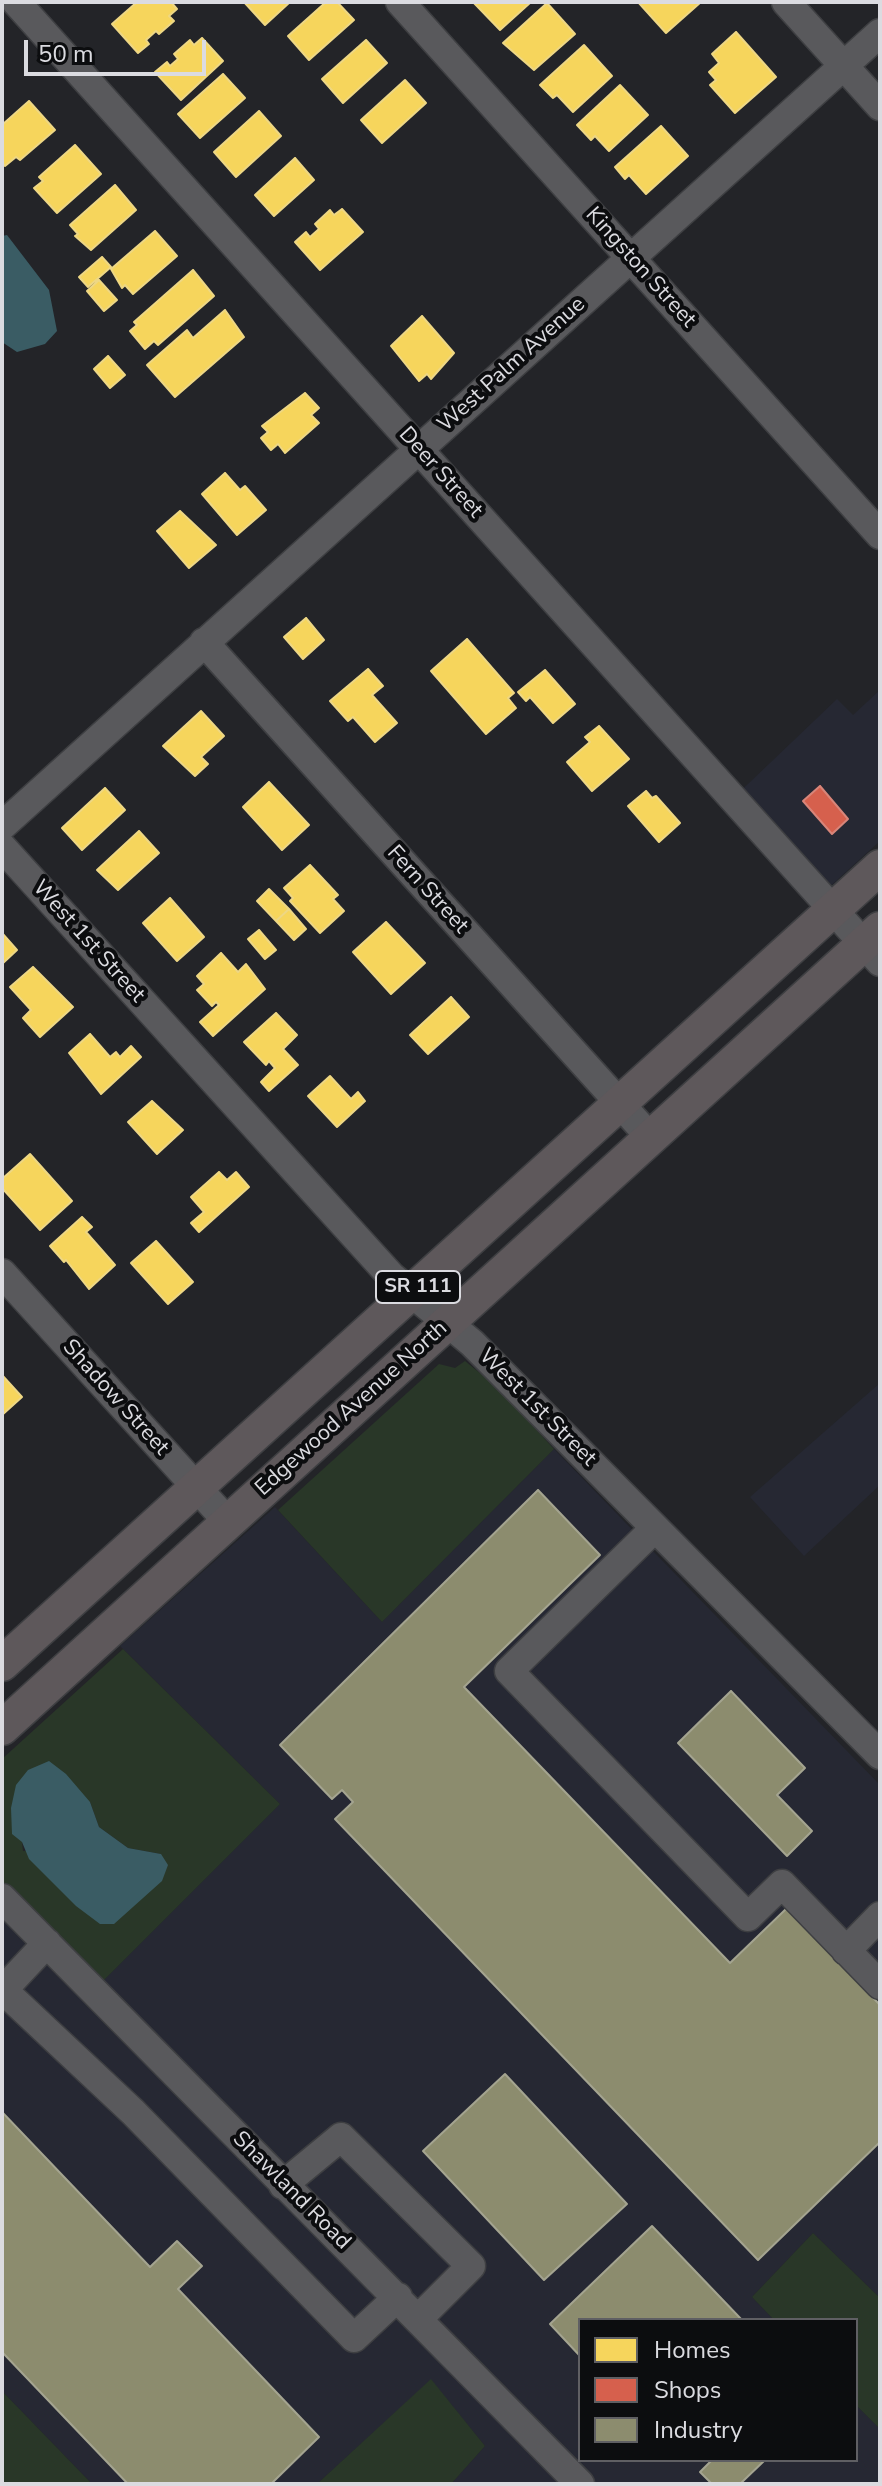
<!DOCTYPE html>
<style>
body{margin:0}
#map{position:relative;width:882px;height:2486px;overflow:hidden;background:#232428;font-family:"Nunito Sans",sans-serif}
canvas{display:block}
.frame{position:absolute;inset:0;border:4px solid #dbdbe0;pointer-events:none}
.legend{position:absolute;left:578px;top:2318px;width:280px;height:144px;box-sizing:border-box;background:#0c0d0f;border:2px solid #5f5f63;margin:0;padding:10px 14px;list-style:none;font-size:24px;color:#dbdbe0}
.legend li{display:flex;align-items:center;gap:16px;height:40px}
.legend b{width:40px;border:2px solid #5f5f63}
.scale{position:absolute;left:24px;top:40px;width:182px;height:36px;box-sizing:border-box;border:4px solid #dbdbe0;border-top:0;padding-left:10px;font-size:24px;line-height:28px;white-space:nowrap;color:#dbdbe0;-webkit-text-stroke:6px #0c0d0f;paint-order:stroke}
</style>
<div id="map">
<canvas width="882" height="2486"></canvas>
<div class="frame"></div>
<ul class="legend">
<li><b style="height:22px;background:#f6d55c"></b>Homes</li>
<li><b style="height:22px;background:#d6604d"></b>Shops</li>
<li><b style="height:22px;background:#8c8c6e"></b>Industry</li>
</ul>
<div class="scale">50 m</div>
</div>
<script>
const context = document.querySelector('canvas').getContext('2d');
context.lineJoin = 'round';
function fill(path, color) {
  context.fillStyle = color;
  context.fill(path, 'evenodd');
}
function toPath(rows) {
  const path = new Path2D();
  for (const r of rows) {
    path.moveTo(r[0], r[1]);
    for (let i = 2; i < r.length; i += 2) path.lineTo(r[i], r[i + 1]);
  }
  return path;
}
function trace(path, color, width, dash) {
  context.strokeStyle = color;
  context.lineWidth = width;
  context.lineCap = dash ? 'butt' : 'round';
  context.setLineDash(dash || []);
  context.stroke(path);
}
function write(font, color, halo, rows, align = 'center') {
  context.font = font + ' "Nunito Sans",sans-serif';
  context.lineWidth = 8;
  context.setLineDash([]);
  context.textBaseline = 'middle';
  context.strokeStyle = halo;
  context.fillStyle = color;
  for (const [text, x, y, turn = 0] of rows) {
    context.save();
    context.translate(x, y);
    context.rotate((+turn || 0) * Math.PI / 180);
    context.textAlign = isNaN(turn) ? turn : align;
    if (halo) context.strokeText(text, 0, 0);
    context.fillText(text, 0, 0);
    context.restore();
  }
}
fill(toPath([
 [880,690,880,841,813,902,727,804,837,699,853,715],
 [880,1383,880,1485,804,1556,750,1497],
 [554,1449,880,1785,880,2298,813,2233,752,2297,774,2320,580,2320,580,2460,856,2460,856,2405,880,2429,880,2484,597,2484,102,1982,280,1804,120,1646,275,1507,382,1622],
 [2,1919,559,2484,451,2484,485,2446,431,2380,317,2484,92,2484,2,2391]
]), '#262833');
fill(toPath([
 [465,1361,496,1386,554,1449,382,1622,278,1510,439,1364,455,1368],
 [123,1649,280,1804,102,1982,2,1882,2,1759],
 [90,1802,99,1827,128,1848,161,1854,23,1851,22,1842],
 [813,2233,880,2298,880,2429,856,2405,856,2320,774,2320,752,2297],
 [431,2379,485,2446,451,2484,317,2484],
 [2,2391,92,2484,2,2484]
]), '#293728');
fill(toPath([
 [7,235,49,290,57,331,45,344,17,352,2,342,2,236],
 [49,1761,66,1774,90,1802,99,1827,128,1848,161,1854,168,1865,162,1881,114,1924,100,1924,76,1906,29,1859,22,1842,12,1834,11,1808,16,1785,28,1770]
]), '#3a5c64');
const homes = toPath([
 [137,2,171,2,177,9,169,16,174,21,159,34,156,31,146,40,149,44,138,53,112,24,137,2],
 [244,2,290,2,265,25,244,2],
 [326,2,337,2,354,20,309,60,288,36,326,2],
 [473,2,531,2,500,30,473,2],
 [638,2,701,2,666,33,638,2],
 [547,3,575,34,534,70,503,43,547,3],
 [736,32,776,77,735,113,710,85,716,80,709,72,719,63,712,54,736,32],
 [202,38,223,61,181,100,155,72,167,62,170,66,178,59,174,54,190,40,194,45,202,38],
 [366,40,387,63,343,103,322,79,366,40],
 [584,45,612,76,573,112,557,95,553,98,540,85,584,45],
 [223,74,245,98,200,138,178,114,223,74],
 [405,80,426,103,382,143,361,120,405,80],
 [620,85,648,115,609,151,595,136,591,140,577,125,620,85],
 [29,101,55,130,20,160,16,157,5,166,2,162,2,125,29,101],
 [259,111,281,136,236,177,214,152,259,111],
 [661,126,688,156,646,194,629,175,625,179,615,167,661,126],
 [75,145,101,174,57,213,34,188,43,181,39,177,75,145],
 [295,158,314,180,274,216,255,195,295,158],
 [115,185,136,210,91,250,75,236,78,234,70,225,115,185],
 [342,209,363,232,320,270,295,242,306,232,310,237,319,229,315,224,330,210,334,215,342,209],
 [155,231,177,256,133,294,125,285,122,288,111,269,155,231],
 [102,257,111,267,88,287,79,277,102,257],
 [193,270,214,296,158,345,154,341,145,349,130,331,137,325,134,322,193,270],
 [99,280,117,300,104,311,87,291,99,280],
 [225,310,244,337,175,397,147,365,187,330,193,338,225,310],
 [422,316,454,353,431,379,427,374,419,381,391,346,422,316],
 [108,356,125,375,110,388,94,369,108,356],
 [305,393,319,408,311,415,319,423,285,453,278,444,271,450,261,438,268,432,262,426,305,393],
 [225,473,240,490,245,486,266,510,237,535,202,494,225,473],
 [180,511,216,545,189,568,157,531,180,511],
 [306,618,324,640,303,659,284,637,306,618],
 [467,639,514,693,508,698,516,708,486,734,431,671,467,639],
 [368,669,383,686,372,695,397,723,375,742,353,717,348,721,330,701,368,669],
 [545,670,575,704,553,723,530,697,526,701,518,692,545,670],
 [201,711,224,736,201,757,208,764,195,776,163,746,201,711],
 [599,726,629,759,592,791,567,762,590,742,585,737,599,726],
 [269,782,309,825,282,850,243,807,269,782],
 [105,788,125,810,82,850,62,828,105,788],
 [646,791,652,798,656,796,680,823,659,842,628,806,646,791],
 [139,831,159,853,118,890,97,870,139,831],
 [310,865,338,895,333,899,344,911,320,933,290,901,293,898,284,888,310,865],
 [269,889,289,909,276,921,257,901,269,889],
 [170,898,204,937,177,961,143,923,170,898],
 [289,909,306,929,294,940,276,921,289,909],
 [386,922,425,963,391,994,353,952,386,922],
 [259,930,276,950,265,959,248,939,259,930],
 [2,933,17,950,2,964,2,933],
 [221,953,238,972,246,964,265,989,213,1036,200,1022,219,1005,216,1002,212,1006,197,990,204,984,197,976,221,953],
 [33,967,73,1007,40,1037,23,1018,31,1010,10,987,33,967],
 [451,997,469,1017,428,1054,410,1035,451,997],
 [276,1013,297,1035,283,1049,298,1065,269,1091,261,1082,275,1068,269,1061,266,1065,244,1042,276,1013],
 [90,1034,110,1057,116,1052,120,1057,131,1046,141,1057,101,1094,69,1053,90,1034],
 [330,1076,351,1099,358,1092,365,1101,337,1127,308,1096,330,1076],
 [152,1101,183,1130,157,1154,128,1122,152,1101],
 [30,1154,72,1201,40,1230,2,1188,2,1179,30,1154],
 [219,1172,227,1180,236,1172,249,1187,199,1232,191,1223,204,1212,191,1197,219,1172],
 [82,1217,92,1227,86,1232,115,1265,89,1289,66,1260,64,1262,50,1246,82,1217],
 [156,1241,193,1282,168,1304,131,1263,156,1241],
 [2,1375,22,1397,2,1415,2,1375]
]);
fill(homes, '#f6d55c');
trace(homes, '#eed784', 2);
const shops = toPath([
 [820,786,848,819,832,834,803,801,820,786]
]);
fill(shops, '#d6604d');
trace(shops, '#d88579', 2);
const industry = toPath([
 [538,1490,600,1555,464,1687,730,1963,787,1908,880,2005,880,2142,758,2260,335,1819,353,1802,342,1790,332,1799,280,1745,538,1490],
 [731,1691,805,1768,777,1795,812,1831,787,1856,678,1743,731,1691],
 [505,2074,627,2204,544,2280,423,2151,505,2074],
 [2,2112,150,2267,177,2241,202,2266,178,2289,319,2437,271,2484,128,2484,2,2352,2,2112],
 [652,2226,742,2320,580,2320,580,2356,550,2324,652,2226],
 [712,2460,765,2460,740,2484,712,2484,700,2472,712,2460]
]);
fill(industry, '#8c8c6e');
trace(industry, '#a4a490', 2);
const minor = toPath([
 [16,2,880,962],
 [400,2,880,535],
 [786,2,880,106],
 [204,642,650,1137],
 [2,826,880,33],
 [2,847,391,1276,472,1343,880,1755],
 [2,1273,228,1522],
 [655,1528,509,1671,748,1917,782,1884,880,1985],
 [2,1898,580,2484],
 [47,1943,3,1990,133,2112,354,2338,398,2297],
 [846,1951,880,1916],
 [283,2185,341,2137,471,2266,419,2318]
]);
const major = toPath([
 [2,1664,880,867],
 [2,1728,880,929]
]);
trace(minor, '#3e3f42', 31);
trace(major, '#3e3f42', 37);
trace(minor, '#59595c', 28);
trace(major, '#5e585b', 34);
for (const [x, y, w] of [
 [418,1287,84]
]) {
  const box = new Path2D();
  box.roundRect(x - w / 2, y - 16, w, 32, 6);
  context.fillStyle = '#0c0d0f';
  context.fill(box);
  trace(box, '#dbdbe0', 2);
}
write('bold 20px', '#dbdbe0', null, [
 ["SR 111",418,1287]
]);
write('22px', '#dbdbe0', '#0c0d0f', [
 ["Kingston Street",640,268,48],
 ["West Palm Avenue",512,365,-42],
 ["Deer Street",440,473,48],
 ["Fern Street",427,890,48],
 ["West 1st Street",88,942,48],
 ["Shadow Street",115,1398,48],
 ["West 1st Street",537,1408,45],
 ["Edgewood Avenue North",352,1409,-42],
 ["Shawland Road",291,2191,45]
]);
</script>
